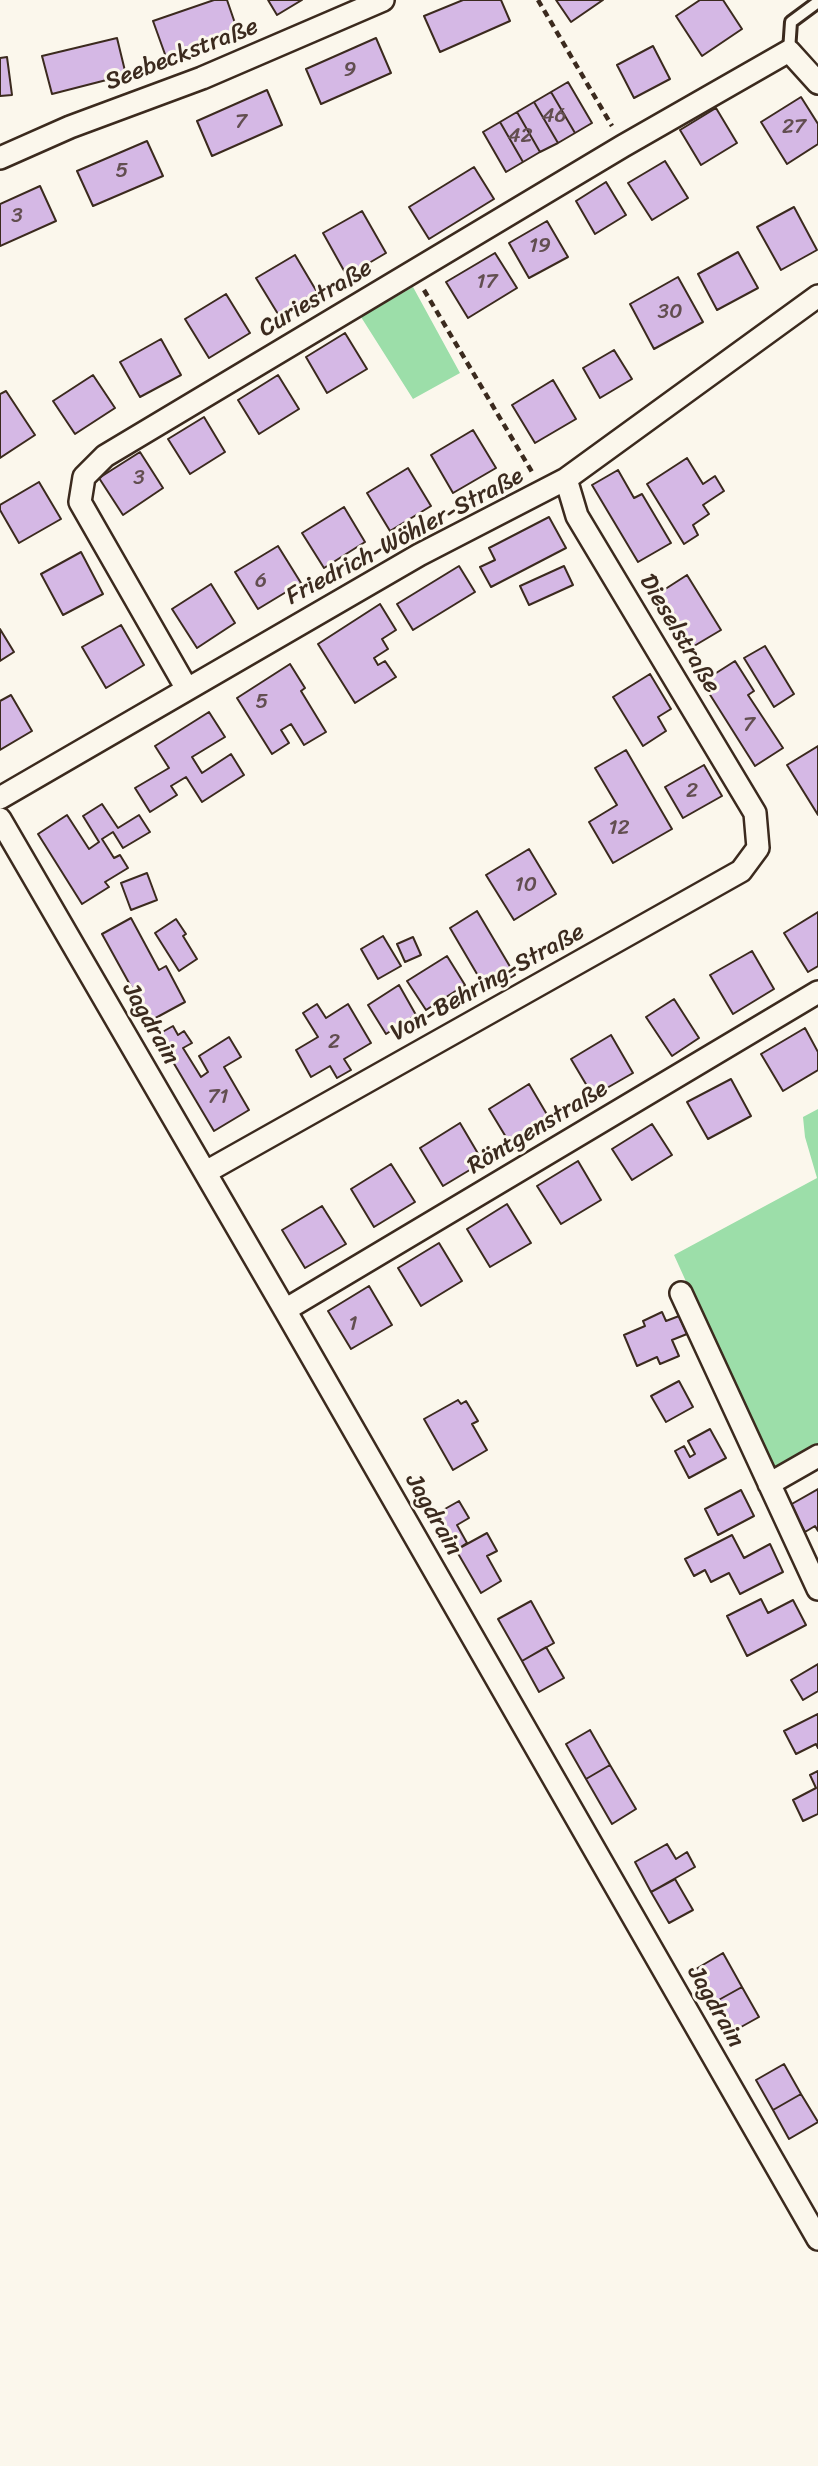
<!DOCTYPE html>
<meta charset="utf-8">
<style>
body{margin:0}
canvas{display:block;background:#fbf7ec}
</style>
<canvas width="818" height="2466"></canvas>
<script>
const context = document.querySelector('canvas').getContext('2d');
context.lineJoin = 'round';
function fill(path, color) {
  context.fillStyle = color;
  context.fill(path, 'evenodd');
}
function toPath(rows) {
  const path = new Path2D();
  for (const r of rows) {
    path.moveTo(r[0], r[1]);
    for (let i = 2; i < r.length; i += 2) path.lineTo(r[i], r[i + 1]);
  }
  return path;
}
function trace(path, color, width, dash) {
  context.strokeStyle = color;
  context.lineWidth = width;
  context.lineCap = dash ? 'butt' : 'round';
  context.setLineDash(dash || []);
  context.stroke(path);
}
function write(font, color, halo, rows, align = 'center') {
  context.font = font + ' Sriracha,sans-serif';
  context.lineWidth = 6;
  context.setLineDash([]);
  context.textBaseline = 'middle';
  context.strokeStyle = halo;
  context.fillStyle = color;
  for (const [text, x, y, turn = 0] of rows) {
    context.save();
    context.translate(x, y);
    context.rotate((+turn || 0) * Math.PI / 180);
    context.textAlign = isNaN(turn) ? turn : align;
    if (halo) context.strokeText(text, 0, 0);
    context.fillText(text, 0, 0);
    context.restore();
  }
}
fill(toPath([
 [413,287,460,373,413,399,361,317],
 [818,1109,818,1445,772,1471,674,1255,817,1178,805,1137,803,1117]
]), '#9cdea9');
const building = toPath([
 [214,0,227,0,238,32,166,57,153,21,214,0],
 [268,0,302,0,277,15,268,0],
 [463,0,501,0,510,21,440,52,424,16,463,0],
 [556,0,603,0,571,22,556,0],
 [700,0,723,0,742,29,702,56,676,16,700,0],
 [117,38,126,75,52,94,42,56,117,38],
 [376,38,391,73,321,104,306,69,376,38],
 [653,46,670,79,634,98,617,65,653,46],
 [7,57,12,95,0,96,0,58,7,57],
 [568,82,592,123,575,133,551,92,568,82],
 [267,90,282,125,212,156,197,121,267,90],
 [551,92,575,133,558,143,534,102,551,92],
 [801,97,818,124,818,144,787,164,761,122,801,97],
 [534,102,558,143,540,152,517,112,534,102],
 [716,108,737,143,701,165,680,130,716,108],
 [517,112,540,152,523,162,500,122,517,112],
 [500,122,523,162,506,172,483,132,500,122],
 [147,141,163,176,93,206,77,171,147,141],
 [665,161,688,198,652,220,628,183,665,161],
 [474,167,494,199,429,239,409,207,474,167],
 [606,182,626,215,595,234,576,201,606,182],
 [40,186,56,221,0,246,0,204,40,186],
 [794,207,817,250,781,270,757,227,794,207],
 [362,211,386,253,347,276,323,233,362,211],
 [547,221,568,257,529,278,509,243,547,221],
 [738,252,758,288,717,310,698,274,738,252],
 [495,253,517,288,468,318,446,282,495,253],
 [295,255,317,292,278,314,256,278,295,255],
 [678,277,703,322,654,349,630,304,678,277],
 [226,294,250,333,209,358,185,319,226,294],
 [345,333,367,369,327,393,306,357,345,333],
 [161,339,181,375,140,397,120,362,161,339],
 [614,350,632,379,600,398,583,368,614,350],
 [93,375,115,408,75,434,53,401,93,375],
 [278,375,299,409,259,434,238,400,278,375],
 [553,380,576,419,535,443,512,405,553,380],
 [6,391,35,435,0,458,0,394,6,391],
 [204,417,225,452,190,474,168,439,204,417],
 [473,430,496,468,453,493,431,455,473,430],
 [140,452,163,488,123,515,99,478,140,452],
 [687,458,703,484,715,476,724,491,703,505,709,514,693,525,698,535,684,544,647,484,687,458],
 [408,468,431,506,390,531,367,493,408,468],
 [618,470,634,498,642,494,671,543,638,562,592,485,618,470],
 [39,482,61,519,19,543,0,510,0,505,39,482],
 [344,507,365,542,324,568,302,533,344,507],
 [549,517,566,548,491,587,480,567,495,560,489,548,549,517],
 [278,546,301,583,258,609,235,572,278,546],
 [81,552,103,594,63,615,41,574,81,552],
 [459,566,475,592,413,630,397,604,459,566],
 [564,566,573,585,529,605,520,586,564,566],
 [687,575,721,630,689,649,656,595,687,575],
 [211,584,235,623,197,648,172,609,211,584],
 [380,604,396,630,382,639,388,649,374,658,378,665,385,661,396,677,355,703,318,644,380,604],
 [121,625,144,665,106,688,82,647,121,625],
 [0,629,14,652,0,661,0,629],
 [765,646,794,694,774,707,744,658,765,646],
 [735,661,754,691,748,695,783,748,755,766,702,682,735,661],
 [290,664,305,688,301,691,326,732,304,745,291,724,281,730,289,743,272,754,237,698,290,664],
 [650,674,671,709,658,717,666,731,643,746,613,697,650,674],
 [11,695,32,731,0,750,0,701,11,695],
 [209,712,225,737,192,757,202,773,231,754,244,775,202,802,186,777,171,786,177,795,150,812,135,788,169,768,155,746,209,712],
 [818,746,818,815,787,765,818,746],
 [626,750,672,829,613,863,589,822,617,805,595,768,626,750],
 [704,765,722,796,683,818,665,787,704,765],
 [102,804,118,828,139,815,150,832,123,848,113,832,102,839,114,858,120,855,128,868,105,882,109,887,82,904,38,834,67,815,89,849,99,842,83,816,102,804],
 [529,849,556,894,514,920,486,875,529,849],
 [147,873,157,900,131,910,121,883,147,873],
 [477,911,515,975,487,991,450,928,477,911],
 [818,912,818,966,808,972,784,933,818,912],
 [131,918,159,970,166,966,185,1002,150,1021,102,934,131,918],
 [176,919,186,934,183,936,197,959,179,971,155,933,176,919],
 [383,936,401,966,378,979,361,949,383,936],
 [413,937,421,955,405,962,397,944,413,937],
 [752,951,774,989,733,1014,710,975,752,951],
 [447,956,465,985,426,1010,407,981,447,956],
 [399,985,416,1015,386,1034,368,1005,399,985],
 [674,999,699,1038,672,1056,646,1017,674,999],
 [317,1004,326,1018,348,1004,371,1043,344,1059,351,1070,337,1078,330,1066,311,1077,296,1050,318,1037,303,1013,317,1004],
 [173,1026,178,1035,184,1031,192,1043,183,1048,201,1077,208,1072,199,1056,229,1037,241,1057,224,1067,249,1110,214,1131,157,1035,173,1026],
 [805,1028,818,1052,818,1070,783,1091,761,1054,805,1028],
 [611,1035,633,1073,593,1096,571,1059,611,1035],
 [731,1079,751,1116,708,1139,687,1102,731,1079],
 [529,1084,552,1123,512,1147,489,1109,529,1084],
 [460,1123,483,1162,443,1186,420,1148,460,1123],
 [652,1124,672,1155,632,1180,612,1149,652,1124],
 [578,1161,601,1200,561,1224,537,1186,578,1161],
 [391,1164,415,1202,374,1227,351,1189,391,1164],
 [507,1204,531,1243,490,1267,467,1229,507,1204],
 [322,1206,346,1244,305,1268,282,1230,322,1206],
 [439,1243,462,1281,421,1306,398,1268,439,1243],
 [369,1286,392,1325,351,1349,328,1311,369,1286],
 [662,1312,666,1321,679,1316,687,1334,672,1340,679,1356,660,1364,657,1357,637,1366,624,1335,645,1326,643,1321,662,1312],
 [679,1381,693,1407,666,1422,651,1396,679,1381],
 [458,1400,461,1404,466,1401,478,1421,472,1424,487,1450,453,1470,424,1419,458,1400],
 [710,1429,726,1458,689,1478,675,1451,684,1446,690,1457,695,1454,688,1441,710,1429],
 [818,1489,818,1531,815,1526,805,1532,790,1505,818,1489],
 [741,1490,754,1516,718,1535,705,1509,741,1490],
 [459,1501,469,1518,457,1525,467,1543,456,1550,436,1514,459,1501],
 [487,1533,497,1551,487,1556,501,1581,481,1593,456,1550,487,1533],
 [732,1535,744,1558,770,1544,783,1572,740,1594,729,1573,711,1582,705,1570,694,1576,685,1559,732,1535],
 [761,1599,768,1613,793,1600,806,1625,747,1656,727,1616,761,1599],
 [531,1601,554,1643,522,1661,498,1619,531,1601],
 [546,1647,564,1678,539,1692,522,1661,546,1647],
 [818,1664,818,1691,803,1700,791,1680,818,1664],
 [818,1714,818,1748,816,1744,796,1754,784,1731,818,1714],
 [590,1730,610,1765,586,1779,566,1744,590,1730],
 [610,1765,636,1809,612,1824,586,1779,610,1765],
 [818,1771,818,1814,803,1821,793,1800,816,1788,810,1775,818,1771],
 [667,1844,676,1859,687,1852,695,1867,651,1892,635,1862,667,1844],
 [675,1879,693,1910,669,1923,651,1892,675,1879],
 [723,1953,742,1987,715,2002,696,1969,723,1953],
 [742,1987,759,2017,732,2032,715,2002,742,1987],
 [784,2064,801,2094,773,2110,756,2080,784,2064],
 [801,2094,818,2122,789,2139,773,2110,801,2094]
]);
fill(building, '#d5b8e5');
trace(building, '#3b2a1e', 2);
const lane = toPath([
 [789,51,791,22,818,2]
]);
const street = toPath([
 [0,158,70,127,202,78,383,0],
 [187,689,80,502,84,477,105,456,623,146,789,51,818,83],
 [0,798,419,555,566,479,818,296],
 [0,819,285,1310,818,2239],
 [206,1172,741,871,758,848,755,813,577,516,566,479],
 [681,1293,818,1589],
 [285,1310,818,992],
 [769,1484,818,1456]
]);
trace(lane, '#3b2a1e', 16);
trace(street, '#3b2a1e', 26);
trace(toPath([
 [538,0,612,126],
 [424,290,532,472]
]), '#3b2a1e', 4.5, [7, 5]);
trace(lane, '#fbf7ec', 10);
trace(street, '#fbf7ec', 21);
write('21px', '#624e50', null, [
 ["9",350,71],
 ["46",554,117],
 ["7",241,123],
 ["27",794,128],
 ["42",520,137],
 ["5",122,172],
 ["3",17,217],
 ["19",540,247],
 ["17",487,283],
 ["30",670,313],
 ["3",139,479],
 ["6",261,582],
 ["5",262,703],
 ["7",749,726],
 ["2",692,792],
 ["12",619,829],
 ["10",526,886],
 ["2",334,1043],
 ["71",218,1098],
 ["1",353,1325]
]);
write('24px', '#3b2a1e', '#fbf7ec', [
 ["Seebeckstraße",182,55,-21],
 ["Curiestraße",316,299,-31],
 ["Friedrich-Wöhler-Straße",405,537,-28],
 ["Dieselstraße",679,634,59],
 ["Von-Behring-Straße",488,983,-29],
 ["Jagdrain",150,1024,60],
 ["Röntgenstraße",538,1128,-31],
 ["Jagdrain",433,1515,60],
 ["Jagdrain",715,2007,60]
]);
</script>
